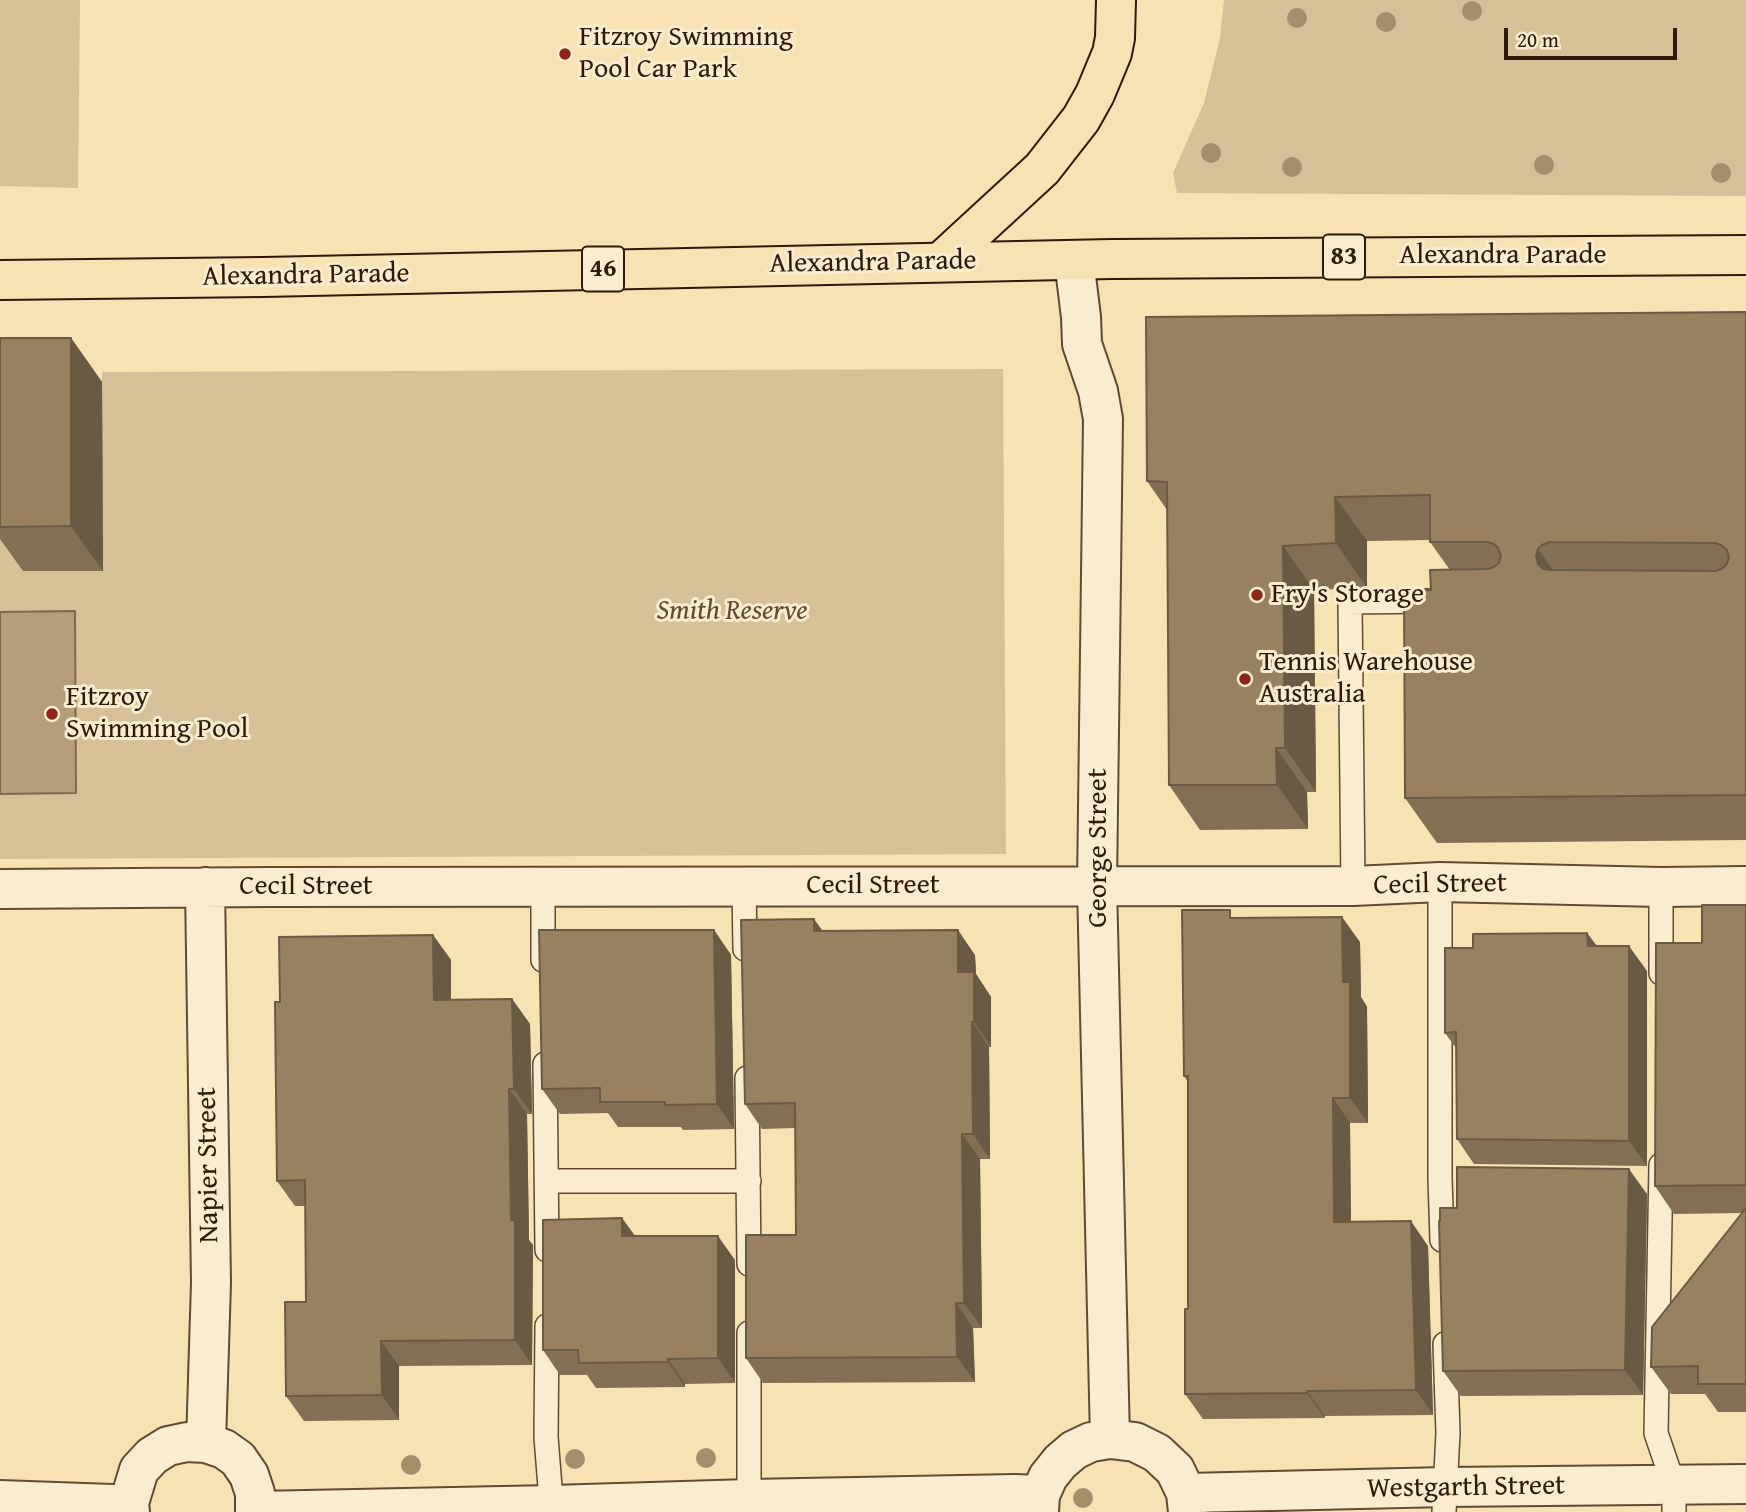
<!DOCTYPE html>
<style>
body{margin:0}
#map{position:relative;width:1746px;height:1512px;overflow:hidden;background:#f7e2b4;font-family:"Gentium Book Plus",serif}
canvas{display:block}
.scale{position:absolute;left:1504px;top:28px;width:173px;height:32px;box-sizing:border-box;border:4px solid #311807;border-top:0;padding-left:9px;font-size:21px;line-height:24px;white-space:nowrap;color:#311807;-webkit-text-stroke:5px #faecce;paint-order:stroke}
</style>
<div id="map">
<canvas width="1746" height="1512"></canvas>
<div class="scale">20 m</div>
</div>
<script>
const context = document.querySelector('canvas').getContext('2d');
context.lineJoin = 'round';
function fill(path, color) {
  context.fillStyle = color;
  context.fill(path, 'evenodd');
}
function toPath(rows) {
  const path = new Path2D();
  for (const r of rows) {
    path.moveTo(r[0], r[1]);
    for (let i = 2; i < r.length; i += 2) path.lineTo(r[i], r[i + 1]);
  }
  return path;
}
function trace(path, color, width, dash) {
  context.strokeStyle = color;
  context.lineWidth = width;
  context.lineCap = dash ? 'butt' : 'round';
  context.setLineDash(dash || []);
  context.stroke(path);
}
function write(font, color, halo, rows, align = 'center') {
  context.font = font + ' "Gentium Book Plus",serif';
  context.lineWidth = 6;
  context.setLineDash([]);
  context.textBaseline = 'middle';
  context.strokeStyle = halo;
  context.fillStyle = color;
  for (const [text, x, y, turn = 0] of rows) {
    context.save();
    context.translate(x, y);
    context.rotate((+turn || 0) * Math.PI / 180);
    context.textAlign = isNaN(turn) ? turn : align;
    if (halo) context.strokeText(text, 0, 0);
    context.fillText(text, 0, 0);
    context.restore();
  }
}
fill(toPath([
 [0,0,80,0,78,188,0,186],
 [1224,0,1746,0,1746,196,1177,193,1173,173,1204,103,1220,38],
 [1003,369,1006,854,0,859,0,389,102,388,102,372]
]), '#d5c097');
const water = toPath([
 [75,611,76,793,0,794,0,612,75,611]
]);
fill(water, '#b49d79');
trace(water, '#80684b', 2);
const service = toPath([
 [1440,882,1440,1178,1442,1240],
 [744,886,745,949],
 [1353,886,1350,602,1433,601],
 [1661,887,1661,973],
 [543,960,543,887],
 [545,1064,547,1250],
 [747,1078,749,1264],
 [1661,1165,1656,1433,1674,1486,1674,1512],
 [547,1181,749,1181],
 [547,1326,546,1437,552,1512],
 [749,1509,749,1333],
 [1444,1512,1448,1433,1445,1344]
]);
const minor = toPath([
 [1074,260,1081,317,1082,344,1098,391,1103,419,1097,885,1110,1439],
 [205,887,211,1283,206,1443],
 [0,889,270,887,1353,886,1440,882,1661,887,1746,886],
 [1186,1493,1446,1487,1746,1484],
 [0,1500,112,1504,129,1503],
 [256,1511,552,1505,749,1499,1015,1494,1040,1495],
 [130,1512,129,1503,139,1470,152,1456,168,1446,187,1442,206,1443,224,1449,238,1459,249,1475,255,1493,255,1512],
 [1039,1512,1040,1495,1048,1477,1060,1462,1074,1450,1091,1442,1110,1439,1135,1442,1157,1453,1175,1470,1186,1493,1188,1512]
]);
const primary = toPath([
 [942,261,1042,169,1081,119,1095,94,1112,53,1115,38,1116,0]
]);
const trunk = toPath([
 [0,280,263,277,1112,259,1746,255]
]);
trace(service, '#624a32', 26);
trace(minor, '#624a32', 42);
trace(primary, '#311807', 42);
trace(trunk, '#311807', 42);
trace(service, '#faecce', 23);
trace(minor, '#faecce', 38);
trace(primary, '#f7e2b4', 38);
trace(trunk, '#f7e2b4', 38);
context.fillStyle = '#a58e6c';
for (const [x, y] of [
 [1472,11],
 [1297,18],
 [1386,22],
 [1211,153],
 [1544,165],
 [1292,167],
 [1721,173],
 [706,1458],
 [575,1459],
 [411,1465],
 [1083,1498]
]) {
  context.beginPath();
  context.arc(x, y, 10, 0, 2 * Math.PI);
  context.fill();
}
fill(toPath([
 [1746,312,1746,840,1437,843,1405,798,1431,590,1450,570,1430,542,1430,540,1367,541,1367,588,1314,590,1316,792,1307,792,1308,829,1200,830,1169,785,1167,510,1147,481],
 [0,338,71,338,102,382,103,571,23,571,0,539],
 [1746,905,1746,1412,1718,1412,1705,1394,1671,1394,1651,1367,1742,1213,1674,1214,1655,1186,1702,943],
 [1235,918,1360,942,1361,997,1367,1007,1368,1123,1350,1123,1351,1221,1428,1246,1433,1415,1325,1416,1325,1418,1203,1419,1185,1394,1188,1309,1188,1082,1184,1076],
 [714,930,731,955,734,1129,683,1130,681,1127,618,1127,608,1113,560,1114,542,1089],
 [823,931,975,955,976,974,991,997,991,1047,989,1047,990,1159,980,1159,982,1328,973,1328,975,1382,763,1383,746,1358,796,1235,795,1128,762,1129,745,1104],
 [1587,933,1597,946,1647,971,1647,1166,1474,1164,1457,1139,1456,1048,1445,1033,1473,948],
 [433,935,451,960,451,1000,512,999,530,1024,532,1114,527,1114,529,1240,533,1245,532,1365,399,1366,399,1420,304,1421,286,1396,306,1302,306,1206,295,1206,277,1181,280,1002],
 [1647,1194,1643,1395,1461,1396,1443,1371,1440,1221],
 [622,1218,635,1236,735,1260,735,1383,685,1384,685,1387,596,1388,587,1375,560,1375,543,1350]
]), '#836f53');
fill(toPath([
 [71,338,102,382,103,571,71,526],
 [1335,497,1367,541,1367,588,1336,543],
 [1283,546,1314,590,1316,792,1285,748],
 [1538,549,1569,593,1538,564,1536,556],
 [1276,748,1307,792,1308,829,1277,785],
 [1342,917,1360,942,1361,997,1367,1007,1368,1123,1350,1098,1343,982],
 [814,919,832,944,814,931],
 [714,930,731,955,734,1129,717,1104],
 [958,930,975,955,976,974,991,997,991,1047,974,1022,958,972],
 [1587,933,1605,958,1588,946],
 [433,935,451,960,451,1025,434,1000],
 [1629,946,1647,971,1647,1166,1629,1141],
 [512,999,530,1024,532,1114,514,1089],
 [972,1022,989,1047,990,1159,973,1134],
 [509,1089,527,1114,529,1240,533,1245,532,1365,515,1340],
 [1333,1098,1350,1123,1351,1247,1334,1222],
 [962,1134,980,1159,982,1328,964,1303],
 [1629,1169,1647,1194,1643,1395,1625,1370],
 [622,1218,640,1243,622,1236],
 [1411,1221,1428,1246,1433,1415,1416,1390],
 [718,1236,735,1260,735,1383,718,1358],
 [956,1303,973,1328,975,1382,957,1357],
 [381,1341,399,1366,399,1420,382,1395],
 [668,1359,685,1384,685,1387,668,1362],
 [1307,1391,1325,1416,1325,1418,1307,1393]
]), '#6a5a44');
const building = toPath([
 [1746,312,1746,795,1405,798,1404,590,1431,590,1430,570,1488,569,1494,567,1499,563,1501,556,1498,548,1494,544,1487,542,1430,542,1430,495,1335,497,1336,543,1283,546,1285,748,1276,748,1277,785,1169,785,1167,482,1147,481,1146,317,1746,312],
 [1550,542,1715,543,1721,545,1727,550,1729,558,1726,565,1722,569,1715,571,1550,570,1543,569,1538,564,1536,556,1538,549,1542,545,1550,542],
 [0,338,71,338,71,526,0,527,0,338],
 [1702,905,1746,905,1746,1185,1655,1186,1656,943,1702,943,1702,905],
 [1182,910,1230,910,1230,918,1342,917,1343,982,1350,982,1350,1098,1333,1098,1334,1222,1411,1221,1416,1390,1307,1391,1307,1393,1185,1394,1185,1309,1188,1309,1188,1076,1184,1076,1182,910],
 [814,919,814,931,958,930,958,972,974,972,974,1022,972,1022,973,1134,962,1134,964,1303,956,1303,957,1357,746,1358,746,1235,796,1235,795,1103,745,1104,741,920,814,919],
 [539,930,714,930,717,1104,665,1105,665,1102,600,1102,600,1088,542,1089,539,930],
 [1587,933,1588,946,1629,946,1629,1141,1457,1139,1456,1032,1445,1033,1445,948,1473,948,1473,934,1587,933],
 [433,935,434,1000,512,999,514,1089,509,1089,511,1220,515,1220,515,1340,381,1341,382,1395,286,1396,285,1302,306,1302,305,1180,277,1181,275,1002,280,1002,279,937,433,935],
 [1457,1167,1629,1169,1625,1370,1443,1371,1439,1221,1440,1221,1440,1208,1457,1208,1457,1167],
 [1746,1208,1746,1384,1698,1384,1698,1366,1651,1367,1652,1327,1746,1208],
 [622,1218,622,1236,718,1236,718,1358,668,1359,668,1362,579,1363,578,1350,543,1350,543,1220,622,1218]
]);
fill(building, '#988161');
trace(building, '#6a5a44', 2);
for (const [x, y, r, color] of [
 [565,54,7,"#8f2418"],
 [1257,595,7,"#8f2418"],
 [1245,679,7,"#8f2418"],
 [52,714,7,"#8f2418"]
]) {
  const dot = new Path2D();
  dot.arc(x, y, r, 0, 2 * Math.PI);
  context.fillStyle = color;
  context.fill(dot);
  trace(dot, '#faecce', 2.5);
}
for (const [x, y, w] of [
 [1344,257,42],
 [603,269,42]
]) {
  const box = new Path2D();
  box.roundRect(x - w / 2, y - 22.5, w, 45, 5);
  context.fillStyle = '#faecce';
  context.fill(box);
  trace(box, '#311807', 2);
}
write('bold 26px', '#311807', null, [
 ["83",1344,257],
 ["46",603,269]
]);
write('28px', '#311807', '#faecce', [
 ["Fitzroy Swimming",579,38],
 ["Pool Car Park",579,70],
 ["Fry's Storage",1271,595],
 ["Tennis Warehouse",1259,663],
 ["Australia",1259,695],
 ["Fitzroy",66,698],
 ["Swimming Pool",66,730]
], 'left');
write('28px', '#311807', '#faecce', [
 ["Alexandra Parade",1503,256],
 ["Alexandra Parade",873,263,-1],
 ["Alexandra Parade",306,276,-1],
 ["George Street",1099,848,-90],
 ["Cecil Street",1440,885,-1],
 ["Cecil Street",873,886],
 ["Cecil Street",306,887],
 ["Napier Street",209,1165,-91],
 ["Westgarth Street",1466,1488,-1]
]);
write('italic 28px', '#624a32', '#faecce', [
 ["Smith Reserve",732,612]
]);
</script>
